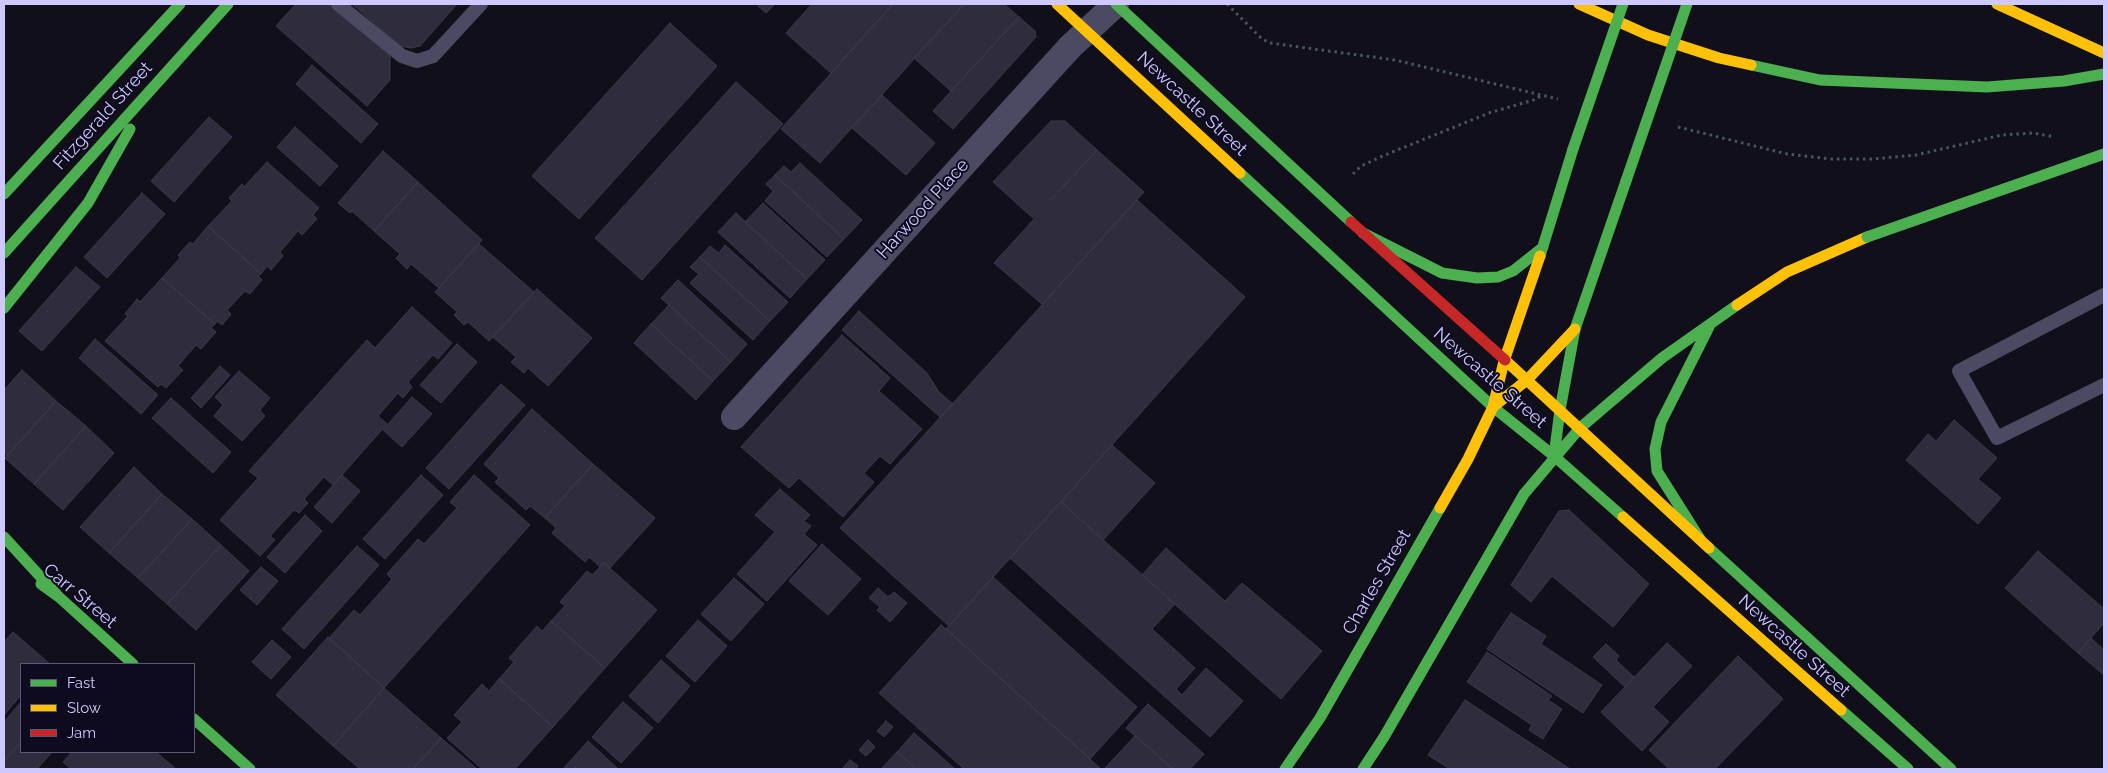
<!DOCTYPE html>
<style>
body{margin:0}
#map{position:relative;width:2108px;height:773px;overflow:hidden;background:#110f1a;font-family:Raleway,sans-serif}
canvas{display:block}
.frame{position:absolute;inset:0;border:5px solid #cdc8ff;pointer-events:none}
.legend{position:absolute;left:20px;top:663px;width:175px;height:90px;box-sizing:border-box;background:#0e0b1e;border:1px solid #5a5778;margin:0;padding:6px 9px;list-style:none;font-size:15px;color:#cdc8ff}
.legend li{display:flex;align-items:center;gap:10px;height:25px}
.legend b{width:25px;border:1px solid #5a5778}
</style>
<div id="map">
<canvas width="2108" height="773"></canvas>
<div class="frame"></div>
<ul class="legend">
<li><b style="height:6px;background:#4caf50"></b>Fast</li>
<li><b style="height:6px;background:#ffc107"></b>Slow</li>
<li><b style="height:6px;background:#c62828"></b>Jam</li>
</ul>
</div>
<script>
const context = document.querySelector('canvas').getContext('2d');
context.lineJoin = 'round';
function fill(path, color) {
  context.fillStyle = color;
  context.fill(path, 'evenodd');
}
function toPath(rows) {
  const path = new Path2D();
  for (const r of rows) {
    path.moveTo(r[0], r[1]);
    for (let i = 2; i < r.length; i += 2) path.lineTo(r[i], r[i + 1]);
  }
  return path;
}
function trace(path, color, width, dash) {
  context.strokeStyle = color;
  context.lineWidth = width;
  context.lineCap = dash ? 'butt' : 'round';
  context.setLineDash(dash || []);
  context.stroke(path);
}
function write(font, color, halo, rows, align = 'center') {
  context.font = font + ' Raleway,sans-serif';
  context.lineWidth = 4;
  context.setLineDash([]);
  context.textBaseline = 'middle';
  context.strokeStyle = halo;
  context.fillStyle = color;
  for (const [text, x, y, turn = 0] of rows) {
    context.save();
    context.translate(x, y);
    context.rotate((+turn || 0) * Math.PI / 180);
    context.textAlign = isNaN(turn) ? turn : align;
    if (halo) context.strokeText(text, 0, 0);
    context.fillText(text, 0, 0);
    context.restore();
  }
}
const building = toPath([
 [296,4,332,4,390,56,390,80,367,106,276,26,296,4],
 [352,4,457,4,420,46,411,48,400,46,352,4],
 [756,4,775,4,766,13,756,4],
 [812,4,893,4,831,73,786,33,812,4],
 [893,4,964,4,820,163,781,129,893,4],
 [964,4,1004,4,1019,17,951,91,914,58,964,4],
 [1019,17,1035,31,1036,37,953,129,933,111,1019,17],
 [670,23,717,66,579,219,532,176,670,23],
 [312,65,378,124,361,143,296,84,312,65],
 [736,82,783,124,642,280,595,238,736,82],
 [882,95,935,143,906,175,852,128,882,95],
 [209,117,232,137,174,202,151,181,209,117],
 [1051,121,1065,121,1097,150,1033,218,993,182,1051,121],
 [295,127,338,166,320,186,277,147,295,127],
 [1097,150,1144,192,1042,304,994,263,1097,150],
 [383,151,418,182,374,231,352,211,350,213,338,203,383,151],
 [267,162,319,208,313,215,317,219,302,235,298,231,280,252,283,256,271,270,267,266,261,274,208,226,232,201,229,198,242,184,244,187,267,162],
 [800,163,862,220,844,239,775,175,784,166,791,172,800,163],
 [775,175,844,239,827,257,765,201,773,191,766,184,775,175],
 [418,182,482,240,439,288,411,264,407,269,396,258,400,254,374,231,418,182],
 [142,193,165,214,107,278,84,257,142,193],
 [1137,200,1245,297,949,626,840,528,1137,200],
 [763,203,825,260,807,279,745,222,763,203],
 [736,213,807,279,790,298,718,232,736,213],
 [208,226,261,274,258,276,262,280,250,294,245,291,227,310,231,314,222,325,217,321,215,324,162,278,180,258,178,255,190,242,193,244,208,226],
 [479,244,534,292,489,341,468,322,464,325,454,315,457,312,435,292,479,244],
 [725,245,788,302,770,321,700,257,710,246,719,253,725,245],
 [700,257,770,321,753,340,690,283,699,274,690,267,700,257],
 [76,267,100,287,42,351,19,331,76,267],
 [162,278,215,324,211,328,216,332,201,349,196,345,178,366,183,370,166,388,161,384,158,387,105,341,128,316,125,314,137,299,140,302,162,278],
 [678,280,747,344,731,362,661,298,678,280],
 [537,289,592,338,548,386,528,368,524,373,511,362,516,357,493,337,537,289],
 [669,305,731,362,713,381,651,324,669,305],
 [412,307,452,343,438,359,433,355,408,382,412,387,403,398,398,393,378,416,387,424,333,485,324,477,304,499,308,503,299,513,294,510,270,536,275,540,260,556,220,520,258,478,249,471,367,340,375,348,412,307],
 [859,311,927,373,939,392,953,404,940,417,842,330,859,311],
 [651,324,713,381,696,400,634,343,651,324],
 [842,335,890,378,879,391,922,429,890,464,880,456,864,473,874,482,843,517,799,478,789,488,741,447,842,335],
 [95,339,158,395,141,414,79,358,95,339],
 [457,344,477,362,441,403,420,385,457,344],
 [220,366,230,375,201,408,191,398,220,366],
 [22,370,56,401,7,456,4,452,4,390,22,370],
 [239,371,270,398,260,410,265,416,242,441,214,416,223,405,215,397,239,371],
 [501,384,525,405,449,489,426,468,501,384],
 [412,397,432,414,402,447,383,430,412,397],
 [171,398,231,452,213,473,152,418,171,398],
 [56,401,86,426,34,484,5,458,56,401],
 [532,409,593,464,545,518,530,506,526,510,495,482,499,478,484,464,532,409],
 [1954,420,1997,458,1978,479,2001,498,1978,524,1906,460,1928,434,1936,441,1954,420],
 [86,426,114,453,63,510,34,484,86,426],
 [1112,445,1155,483,1103,540,1061,502,1112,445],
 [593,464,655,518,610,568,604,562,600,567,589,557,585,562,552,533,556,528,545,518,593,464],
 [134,467,162,494,109,553,80,527,134,467],
 [342,475,360,491,332,523,314,507,342,475],
 [421,475,443,495,385,559,363,539,421,475],
 [474,475,530,525,384,688,329,638,354,610,360,615,392,579,387,574,418,539,424,544,457,508,450,502,474,475],
 [780,489,810,515,804,521,811,526,804,534,817,545,767,601,737,574,775,532,755,515,780,489],
 [162,494,192,519,138,578,109,553,162,494],
 [1061,502,1175,604,1152,629,1195,668,1176,689,1182,695,1206,668,1243,701,1210,737,1010,558,1061,502],
 [1569,510,1649,584,1613,627,1552,576,1531,602,1511,585,1559,511,1569,510],
 [305,515,322,531,285,573,267,557,305,515],
 [192,519,221,545,167,604,138,578,192,519],
 [822,544,861,579,828,615,789,581,822,544],
 [221,545,249,571,196,630,167,604,221,545],
 [357,546,379,565,304,649,282,629,357,546],
 [1166,548,1225,601,1242,583,1322,651,1281,699,1142,575,1166,548],
 [2038,551,2104,609,2104,623,2078,653,2005,588,2038,551],
 [604,563,657,610,605,668,551,621,565,606,560,602,587,571,592,575,604,563],
 [261,567,278,581,257,605,240,590,261,567],
 [993,577,1137,707,1090,759,946,629,993,577],
 [734,578,764,604,731,641,701,614,734,578],
 [878,588,888,597,894,592,907,603,890,622,877,610,880,607,869,598,878,588],
 [1511,613,1546,636,1541,644,1602,685,1583,713,1487,649,1511,613],
 [698,620,727,646,695,682,666,656,698,620],
 [551,621,605,668,553,727,499,679,514,662,509,658,537,626,542,631,551,621],
 [941,625,946,629,1101,769,964,769,879,693,941,625],
 [13,632,50,664,21,664,21,695,4,715,4,642,13,632],
 [328,637,384,688,333,746,276,695,328,637],
 [2091,638,2104,650,2104,675,2078,653,2091,638],
 [272,640,291,657,271,679,252,662,272,640],
 [1667,643,1692,666,1653,707,1669,722,1642,751,1601,712,1667,643],
 [1606,644,1619,656,1616,660,1634,677,1625,687,1593,657,1606,644],
 [1487,652,1552,696,1548,700,1562,709,1543,739,1529,730,1532,725,1467,682,1487,652],
 [1738,656,1783,699,1715,769,1669,769,1649,750,1738,656],
 [661,660,690,686,658,723,629,696,661,660],
 [499,679,553,727,515,769,482,769,447,738,462,722,454,715,482,684,489,691,499,679],
 [384,688,441,738,413,769,360,769,333,746,384,688],
 [1465,700,1570,769,1450,769,1428,755,1465,700],
 [21,702,21,742,4,761,4,722,21,702],
 [623,702,653,728,621,763,592,737,623,702],
 [1148,704,1204,754,1190,769,1173,769,1126,728,1148,704],
 [886,721,893,727,884,737,877,731,886,721],
 [914,733,955,769,916,769,897,752,914,733],
 [1135,736,1173,769,1104,769,1135,736],
 [441,738,477,769,413,769,441,738],
 [868,740,875,747,866,756,859,750,868,740],
 [588,741,617,768,616,769,563,769,588,741],
 [21,742,21,752,52,752,37,769,4,769,4,761,21,742],
 [72,752,156,752,176,769,71,769,63,762,72,752],
 [897,752,916,769,881,769,897,752],
 [850,760,858,766,855,769,842,769,850,760]
]);
fill(building, '#2f2c3d');
trace(building, '#3c394f', 1);
trace(toPath([
 [1227,4,1262,39,1270,43,1395,60,1558,99],
 [1678,127,1787,154,1831,159,1874,159,1916,155,2002,135,2033,133,2055,137],
 [1353,174,1361,166,1385,155,1489,113,1537,99,1540,96]
]), '#465663', 3, [2.5, 4]);
trace(toPath([
 [338,4,402,56,417,61,433,56,481,4],
 [2104,295,1959,371,1997,438,2104,385]
]), '#4b4a63', 14);
trace(toPath([
 [734,417,1070,47,1116,4]
]), '#4b4a63', 26);
trace(toPath([
 [1116,4,1351,222],
 [1751,65,1820,80,1987,87,2064,81,2104,74],
 [1240,173,1493,407,1554,456,1623,517],
 [4,194,180,4],
 [1363,233,1442,273,1477,278,1498,277,1513,271,1542,248],
 [4,253,228,4],
 [1540,256,1573,149],
 [4,308,88,203,130,129],
 [1554,456,1560,410,1575,329,1626,181],
 [4,537,59,597],
 [1700,539,1657,471,1655,449,1661,422,1709,327],
 [1709,548,1951,769],
 [41,584,59,597,133,664],
 [1841,710,1908,769],
 [194,719,250,769],
 [1285,769,1320,718,1440,508],
 [1363,769,1384,737,1524,494,1580,428,1662,358,1737,305]
]), '#4caf50', 11);
trace(toPath([
 [1057,4,1240,173],
 [1579,4,1648,35,1719,58,1751,65],
 [1997,4,2104,53],
 [1737,305,1787,272,1867,237],
 [1505,360,1709,548],
 [1493,407,1527,380,1575,329],
 [1440,508,1468,459,1493,407,1504,361,1540,256],
 [1623,517,1841,710]
]), '#ffc107', 11);
trace(toPath([
 [1351,222,1505,360]
]), '#c62828', 11);
trace(toPath([
 [1573,149,1623,4],
 [1626,181,1687,4],
 [1867,237,2104,154]
]), '#4caf50', 11);
write('18px', '#cdc8ff', '#0e0b1e', [
 ["Newcastle Street",1192,104,43],
 ["Fitzgerald Street",103,116,-48],
 ["Harwood Place",923,209,-48],
 ["Newcastle Street",1490,378,41],
 ["Charles Street",1377,582,-60],
 ["Carr Street",80,596,40],
 ["Newcastle Street",1794,646,42]
]);
</script>
